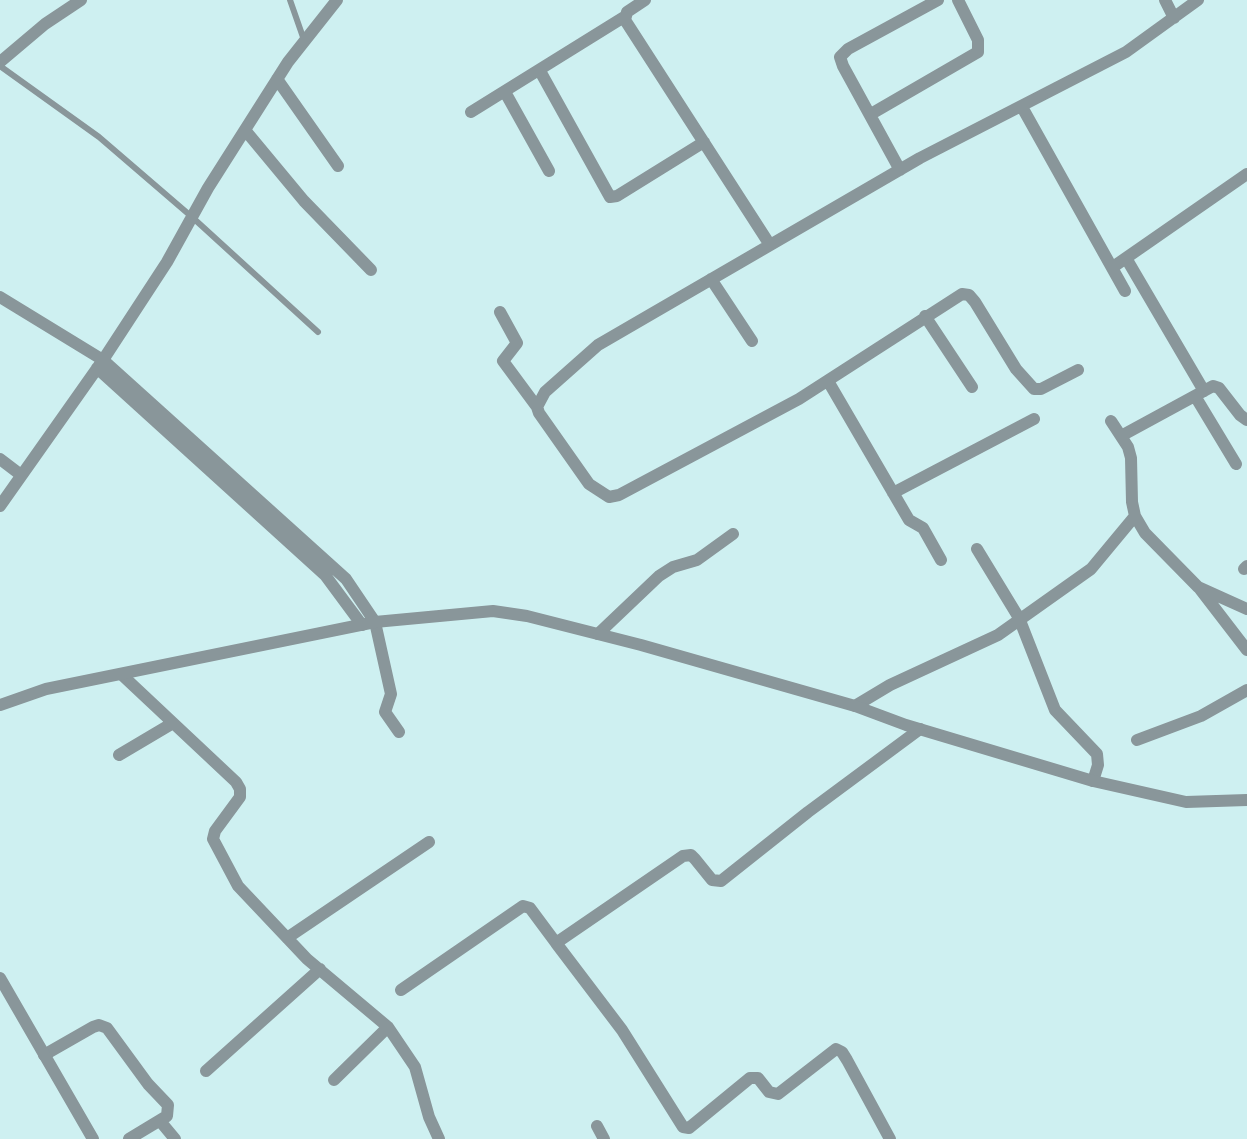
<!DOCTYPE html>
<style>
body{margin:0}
canvas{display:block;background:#cef0f1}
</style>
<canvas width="1247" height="1139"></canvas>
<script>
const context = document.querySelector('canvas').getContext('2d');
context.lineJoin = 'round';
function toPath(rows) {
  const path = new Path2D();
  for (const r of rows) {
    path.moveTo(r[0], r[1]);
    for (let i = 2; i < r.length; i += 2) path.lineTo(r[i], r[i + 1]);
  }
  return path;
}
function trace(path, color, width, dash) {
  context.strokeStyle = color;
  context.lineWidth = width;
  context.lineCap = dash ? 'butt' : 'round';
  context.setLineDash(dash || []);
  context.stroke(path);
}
trace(toPath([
 [290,0,304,40],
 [0,66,99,137,192,217,318,332]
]), '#89969a', 6);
trace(toPath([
 [645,0,627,12,625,20,770,245],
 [1165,0,1174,18],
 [0,62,45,24,81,0],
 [540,71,610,197,617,196,704,142],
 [277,79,338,166],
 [505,92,549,171],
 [1022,107,1125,291],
 [471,112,624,17],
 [871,114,978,52,978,40,958,0],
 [245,130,304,201,371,270],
 [900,170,843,66,840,57,848,49,938,0],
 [1126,258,1204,391],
 [1113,267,1247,174],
 [711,279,752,341],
 [0,297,103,360,346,579,375,622,391,694,385,712,399,732],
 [500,312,517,343,503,361,537,407],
 [925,316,972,387],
 [97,368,325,575,362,625],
 [1078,370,1041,389,1034,389,1016,369,975,302,969,295,962,294,799,399,619,495,609,497,589,484,539,413,537,407,545,392,598,345,920,158,1126,52,1198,0],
 [828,381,909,520,923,528,941,560],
 [1195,396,1236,464],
 [1111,421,1128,447,1131,458,1132,502,1135,516,1145,533,1198,587,1247,609],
 [1121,436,1213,386,1219,388,1240,415,1247,420],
 [0,459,21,475],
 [893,493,1034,419],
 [0,506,103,360,167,262,208,188,288,62,337,0],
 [977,549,1019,618,1055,710,1097,754,1098,765,1093,781],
 [1244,569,1247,566],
 [1200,589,1247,650],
 [598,634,659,576,673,567,697,560,733,534],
 [121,674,236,782,240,789,240,797,215,831,213,839,238,886,307,959,388,1027,415,1067,429,1117,439,1139],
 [855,706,890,685,998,635,1091,569,1135,516],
 [1137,740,1201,716,1247,690],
 [119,755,173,723],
 [287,938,429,842],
 [556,943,622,1030,683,1127,689,1128,750,1078,758,1078,769,1092,778,1094,836,1049,842,1052,847,1060,890,1139],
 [401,990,523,906,530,908,556,943,683,856,691,855,695,859,712,880,721,881,808,812,920,729],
 [44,1055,93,1027,99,1025,107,1028,148,1084,168,1105,167,1116,129,1139],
 [206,1071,320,969],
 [334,1080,388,1027],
 [160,1121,175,1139],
 [597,1126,604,1139]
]), '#89969a', 12);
trace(toPath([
 [0,705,46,689,375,622,493,611,527,616,641,645,855,706,906,725,1093,781,1186,802,1247,800],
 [0,978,93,1139]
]), '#89969a', 12);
</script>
